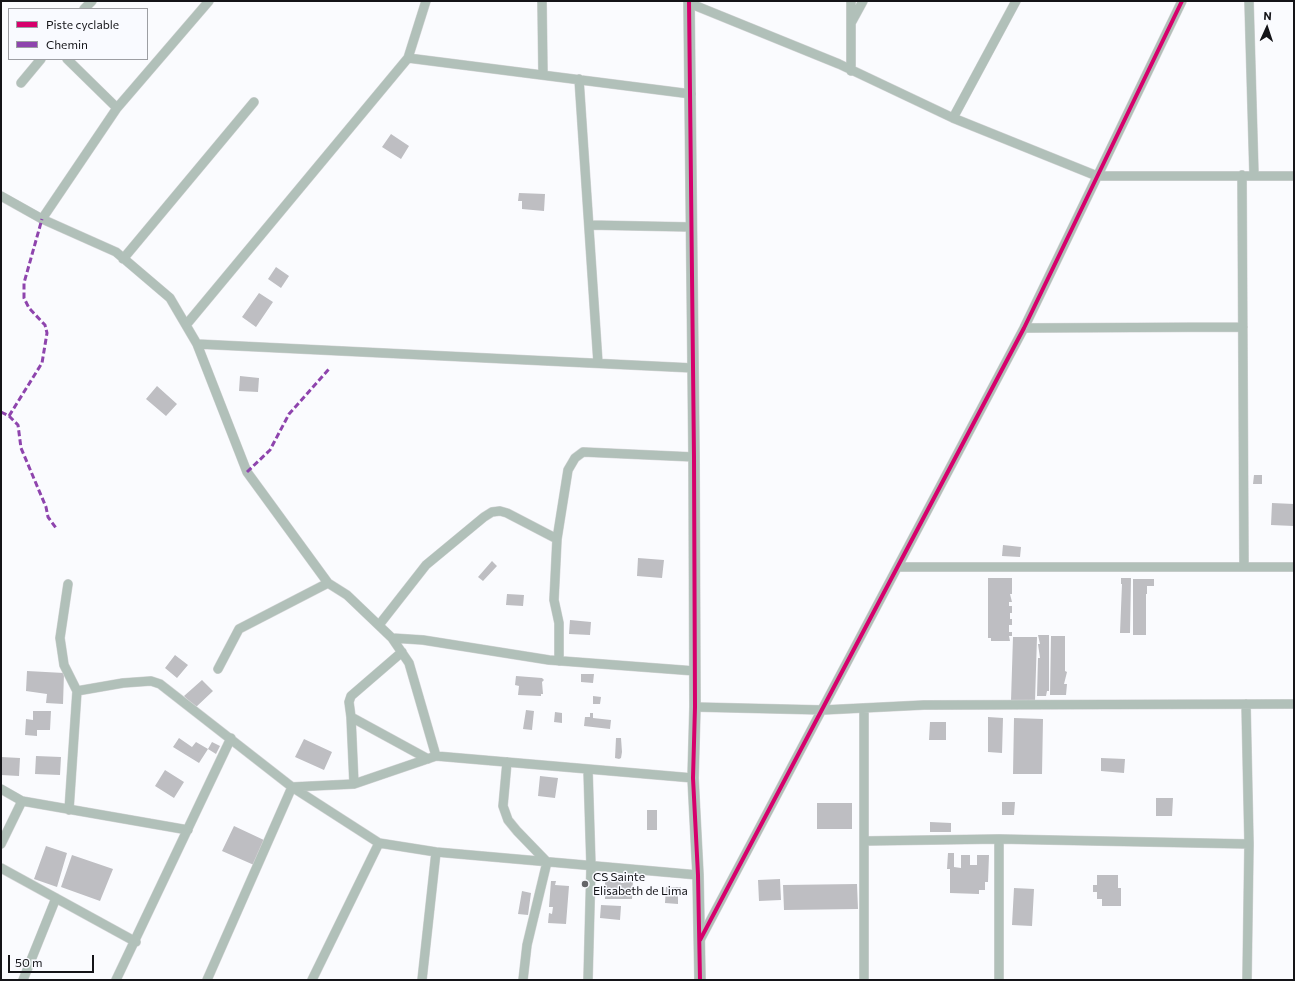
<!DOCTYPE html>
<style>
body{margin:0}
#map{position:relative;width:1295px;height:981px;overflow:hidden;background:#fafbfe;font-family:Commissioner,sans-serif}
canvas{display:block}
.frame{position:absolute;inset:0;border:2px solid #141418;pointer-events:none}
.legend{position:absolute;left:8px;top:8px;width:140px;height:52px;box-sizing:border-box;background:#f9faff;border:1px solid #9d9ea3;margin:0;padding:5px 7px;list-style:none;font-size:12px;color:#141418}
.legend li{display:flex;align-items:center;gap:8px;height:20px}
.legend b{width:20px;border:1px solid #9d9ea3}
.north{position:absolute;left:1247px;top:8px;width:40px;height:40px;-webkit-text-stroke:3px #f9faff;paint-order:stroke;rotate:3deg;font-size:11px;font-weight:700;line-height:16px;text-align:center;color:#141418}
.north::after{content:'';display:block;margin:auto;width:14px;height:18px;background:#141418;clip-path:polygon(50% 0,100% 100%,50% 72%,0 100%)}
.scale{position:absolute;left:8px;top:955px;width:86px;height:18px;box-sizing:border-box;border:2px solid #141418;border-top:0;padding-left:5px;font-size:12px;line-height:14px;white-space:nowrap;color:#141418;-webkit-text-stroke:3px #f9faff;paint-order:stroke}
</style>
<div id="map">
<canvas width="1295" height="981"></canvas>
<div class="frame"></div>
<ul class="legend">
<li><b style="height:5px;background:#d6006c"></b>Piste cyclable</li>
<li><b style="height:5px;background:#8e44ad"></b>Chemin</li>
</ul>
<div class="north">N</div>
<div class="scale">50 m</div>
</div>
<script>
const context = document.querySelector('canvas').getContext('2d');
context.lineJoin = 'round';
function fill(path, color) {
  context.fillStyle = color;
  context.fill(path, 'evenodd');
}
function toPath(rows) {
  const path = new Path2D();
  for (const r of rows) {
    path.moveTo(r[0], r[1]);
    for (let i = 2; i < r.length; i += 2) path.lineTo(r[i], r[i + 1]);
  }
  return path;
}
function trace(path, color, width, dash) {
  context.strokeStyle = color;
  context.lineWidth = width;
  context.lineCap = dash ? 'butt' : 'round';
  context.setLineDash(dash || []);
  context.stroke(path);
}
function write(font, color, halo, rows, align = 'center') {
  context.font = font + ' Commissioner,sans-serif';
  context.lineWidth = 3;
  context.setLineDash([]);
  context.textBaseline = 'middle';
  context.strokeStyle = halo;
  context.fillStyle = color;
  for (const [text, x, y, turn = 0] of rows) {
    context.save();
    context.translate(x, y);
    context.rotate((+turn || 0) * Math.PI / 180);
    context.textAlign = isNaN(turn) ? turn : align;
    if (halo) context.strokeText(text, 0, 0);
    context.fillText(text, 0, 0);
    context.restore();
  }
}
fill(toPath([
 [391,134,409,146,401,159,382,147],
 [519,193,545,194,544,211,522,209,522,201,518,201],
 [276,267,289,276,281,288,268,279],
 [259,293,273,302,256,327,242,317],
 [240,376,259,378,258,392,239,391],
 [157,386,177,404,166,416,146,399],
 [1254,475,1262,475,1262,484,1253,484],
 [1272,503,1294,504,1294,526,1271,525],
 [1003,545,1021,547,1020,557,1002,556],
 [638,558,664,560,662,578,637,576],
 [492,561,497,566,483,581,478,577],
 [988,578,1012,578,1012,594,1010,594,1012,602,1009,602,1009,606,1012,606,1012,613,1010,613,1010,619,1012,619,1012,625,1009,625,1009,632,1012,632,1012,636,1009,636,1010,641,991,641,991,638,988,638],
 [1121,578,1131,578,1130,633,1120,633,1122,584,1121,584],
 [1133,579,1154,579,1154,586,1147,586,1147,594,1146,594,1146,635,1133,635],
 [507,594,524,595,523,606,506,605],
 [570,620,591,622,590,635,569,634],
 [1038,635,1049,635,1049,691,1047,691,1046,696,1037,696,1038,658,1040,658,1038,644,1040,644],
 [1051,636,1065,636,1065,671,1067,672,1064,684,1067,684,1066,695,1050,695],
 [1013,637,1037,637,1035,701,1011,701],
 [175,655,188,665,177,678,165,668],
 [27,671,64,673,63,704,46,703,47,694,26,691],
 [581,674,594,674,593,683,581,682],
 [516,676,542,678,544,680,542,682,543,694,541,694,541,696,518,695,519,686,515,685],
 [202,680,213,691,195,708,184,696],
 [593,696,601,697,600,704,593,704],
 [526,710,534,711,532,730,523,729],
 [33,711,51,711,50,730,37,730,37,736,25,735,26,719,33,720],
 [555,712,562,713,562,723,554,722],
 [590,713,593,713,593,718,611,720,610,729,584,726,585,717,590,717],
 [988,717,1003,718,1002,753,988,752],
 [1014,718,1043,719,1042,774,1013,774],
 [930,722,946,722,946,740,929,740],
 [179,738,192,747,196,742,208,749,199,763,173,747],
 [616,738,621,738,622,752,621,758,619,759,615,758],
 [304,739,332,752,324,770,295,757],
 [212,742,220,746,216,754,208,749],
 [36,756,61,757,60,775,35,774],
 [1,757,20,758,19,776,1,775],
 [1101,758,1125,759,1124,773,1101,771],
 [165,770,184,782,174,798,155,786],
 [540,776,558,778,555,798,538,796],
 [1156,798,1173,798,1172,816,1156,816],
 [1002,802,1015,802,1014,815,1002,815],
 [817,803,852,803,852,829,817,829],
 [647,810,657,810,657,830,647,830],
 [930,822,951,823,951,832,930,832],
 [234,826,266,841,254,865,222,851],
 [46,846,67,853,57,887,34,879],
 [948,853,954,853,954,867,961,868,961,855,970,855,970,865,977,865,977,855,989,855,988,882,985,882,985,890,979,890,979,894,950,893,950,869,947,869],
 [72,855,113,869,100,901,61,887],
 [1097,875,1118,875,1118,888,1121,888,1121,906,1102,906,1102,899,1097,899,1097,892,1093,892,1093,885,1097,885],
 [780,879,781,900,759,901,758,880],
 [605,880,621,880,621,883,624,883,624,880,633,880,632,899,605,899],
 [551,881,556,881,555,885,569,886,566,924,548,923,549,913,552,914,553,907,549,907],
 [857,884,858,909,784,910,783,885],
 [666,887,681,887,681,894,678,893,678,904,665,903],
 [1014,888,1034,889,1032,926,1012,925],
 [522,891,531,893,528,915,518,914],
 [601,905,621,906,620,920,600,918]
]), '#bebec2');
const minor = toPath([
 [542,1,543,75],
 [851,1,851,71],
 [1249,1,1254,175],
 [689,3,839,64,953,118,1097,176,1294,176],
 [84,9,92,1],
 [851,23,863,1],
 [408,58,691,94],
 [67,59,117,108],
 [579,79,598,363],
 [21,83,41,59],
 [953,118,1016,1],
 [1242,175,1244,566],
 [1,196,42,219,116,252,170,298,197,344,247,472,328,583,347,595,392,638,423,640,549,660,695,671],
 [42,219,117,108,209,1],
 [589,225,691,227],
 [123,259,254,102],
 [186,325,408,58,426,1],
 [1024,328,1243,327],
 [197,344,693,368],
 [898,567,1294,567],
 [68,584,60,638,64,665,77,691,69,810],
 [379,625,426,565,484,517,492,512,500,511,507,513,557,539],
 [392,638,409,663,436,756],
 [559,661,559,623,554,600,557,539,568,470,575,458,583,452,694,457],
 [218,669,239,629,328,583],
 [77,691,123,683,151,681,160,684,292,787,379,843,436,852,698,875],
 [1246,704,1249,844,1247,980],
 [695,707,823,710,924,705,1294,704],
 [864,708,864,980],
 [351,717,428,759],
 [507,762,503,806,508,820,517,831,547,862,527,945,523,980],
 [354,784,351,717,349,702,351,696,402,652],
 [292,787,354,784,436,756,693,778],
 [1,789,22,801,188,830],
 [999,839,999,980],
 [865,841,999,839,1249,844],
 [1,844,22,801],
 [1,868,136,942],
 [700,940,1024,328,1182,1],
 [23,980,56,898],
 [116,980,231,738],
 [207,980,292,787],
 [312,980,379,843],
 [422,980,436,852],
 [588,980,591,866,588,770]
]);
const tertiary = toPath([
 [689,1,694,457,695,707,693,778,698,875,700,980]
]);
trace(minor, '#d6d6d8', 10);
trace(tertiary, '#d6d6d8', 12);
trace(minor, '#b1c0b9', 9);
trace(tertiary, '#b1c0b9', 11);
trace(toPath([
 [1,412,9,416,18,425,21,448,46,507,48,517,56,528],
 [9,416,42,363,47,333,45,325,29,308,24,298,24,283,42,219],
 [247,472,270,450,289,414,329,369]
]), '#8e44ad', 3, [6, 3]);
trace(toPath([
 [689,1,694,457,695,707,693,778,698,875,700,980],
 [700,940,1024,328,1182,1]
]), '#d6006c', 4);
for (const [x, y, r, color] of [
 [585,884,4,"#646568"]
]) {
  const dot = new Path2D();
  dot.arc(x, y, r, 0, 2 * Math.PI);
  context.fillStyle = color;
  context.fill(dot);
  trace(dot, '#f9faff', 1.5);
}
write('12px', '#141418', '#f9faff', [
 ["CS Sainte",593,877],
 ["Elisabeth de Lima",593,891]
], 'left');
</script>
